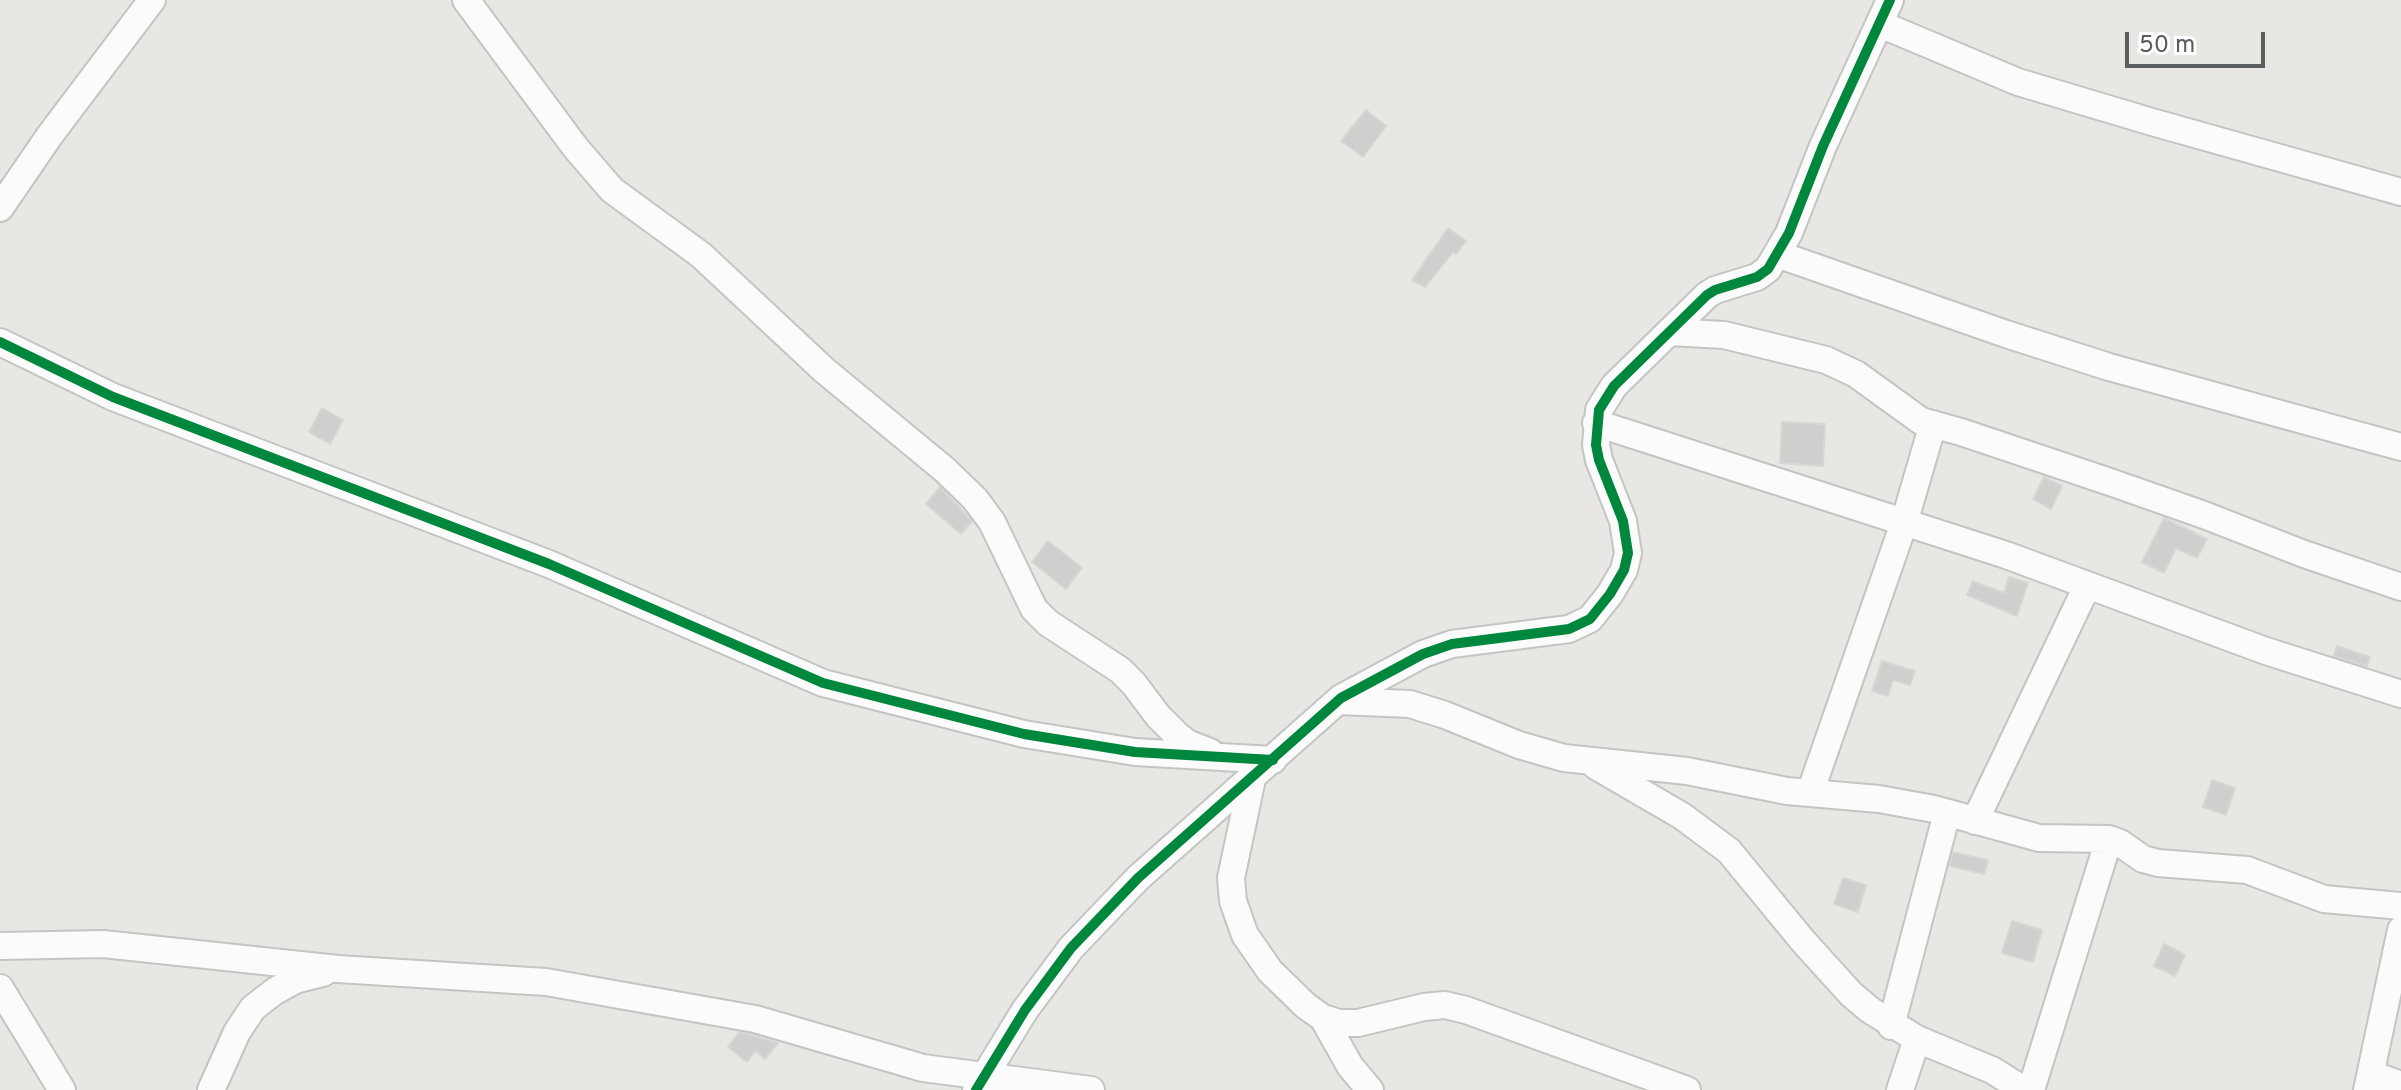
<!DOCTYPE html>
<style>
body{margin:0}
#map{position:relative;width:2401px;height:1090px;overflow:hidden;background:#e9e7e4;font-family:Overpass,sans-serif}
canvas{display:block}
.scale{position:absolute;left:2125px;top:32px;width:140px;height:36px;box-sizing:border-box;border:4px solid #5a5e61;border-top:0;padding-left:10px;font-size:24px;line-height:28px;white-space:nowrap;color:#5a5e61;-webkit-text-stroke:6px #fff;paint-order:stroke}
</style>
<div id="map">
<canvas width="2401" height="1090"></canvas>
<div class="scale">50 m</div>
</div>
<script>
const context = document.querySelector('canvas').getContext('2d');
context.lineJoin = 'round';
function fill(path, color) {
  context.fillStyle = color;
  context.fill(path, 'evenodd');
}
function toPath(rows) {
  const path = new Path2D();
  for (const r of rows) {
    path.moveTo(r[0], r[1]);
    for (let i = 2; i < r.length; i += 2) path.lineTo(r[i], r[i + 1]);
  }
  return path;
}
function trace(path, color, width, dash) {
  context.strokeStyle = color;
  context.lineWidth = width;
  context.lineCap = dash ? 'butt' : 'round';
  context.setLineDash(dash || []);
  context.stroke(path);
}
const building = toPath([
 [1366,110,1386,126,1363,157,1341,141,1366,110],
 [1448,228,1466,241,1456,254,1453,252,1425,287,1412,280,1448,228],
 [322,408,343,420,330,444,309,432,322,408],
 [1782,422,1825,424,1823,466,1780,463,1782,422],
 [2044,477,2062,486,2051,509,2033,499,2044,477],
 [940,487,972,521,961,534,926,504,940,487],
 [2164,518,2207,539,2197,558,2176,548,2164,573,2142,562,2164,518],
 [1048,541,1082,568,1066,589,1032,562,1048,541],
 [2009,577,2028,583,2017,616,1967,595,1973,581,2004,593,2009,577],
 [2337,646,2370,657,2367,666,2334,656,2337,646],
 [1882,661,1915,671,1910,685,1893,680,1888,696,1872,691,1882,661],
 [2212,780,2235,788,2226,815,2203,807,2212,780],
 [1953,852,1988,860,1984,874,1950,866,1953,852],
 [1843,878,1866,885,1858,912,1834,904,1843,878],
 [2012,921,2042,930,2033,962,2002,953,2012,921],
 [2164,944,2185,955,2175,976,2154,966,2164,944],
 [739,1032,751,1035,778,1043,765,1059,755,1051,747,1062,728,1047,739,1032]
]);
fill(building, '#d1cfcd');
trace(building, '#d8d6d3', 2);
const minor = toPath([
 [466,0,575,147,612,190,701,255,824,370,945,470,975,499,992,522,1034,609,1048,623,1120,670,1134,684,1158,716,1177,735,1187,743,1210,752],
 [1880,24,2018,82,2152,122,2401,192],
 [0,208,50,135,152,0],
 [1777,254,2006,334,2109,367,2401,447],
 [1669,332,1724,335,1826,360,1856,374,1921,421,1961,432,2110,482,2204,515,2304,554,2401,587],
 [0,342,113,397,549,564,823,683,1024,734,1135,752,1273,760],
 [1596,423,2006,555,2266,651,2401,694],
 [1338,701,1410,704,1445,715,1519,745,1564,758,1687,771,1787,791,1879,799,1934,809,2039,838,2109,839,2120,843,2143,859,2158,863,2247,870,2324,899,2401,906],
 [1596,766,1682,816,1729,851,1803,941,1851,994,1870,1010,1917,1039,1992,1070,2024,1090],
 [1252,779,1231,878,1233,901,1245,935,1270,971,1306,1006,1323,1018,1339,1023,1358,1023,1424,1007,1445,1005,1466,1010,1687,1090],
 [1810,793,1904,523,1933,424],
 [1975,821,2087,586],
 [0,946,103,944,338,969,546,982,755,1019,923,1068,1091,1090],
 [0,988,62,1090],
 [1323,1018,1350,1066,1370,1090],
 [1891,1026,1947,813],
 [2371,1074,2401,1085],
 [211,1090,237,1032,253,1008,275,991,295,980,323,973],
 [976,1090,1025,1010,1071,948,1138,878,1341,698,1423,654,1452,644,1569,629,1590,619,1610,594,1624,570,1628,553,1623,521,1599,460,1596,445,1599,410,1614,386,1707,295,1715,290,1757,277,1768,269,1789,233,1823,146,1890,0],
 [1900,1090,1917,1039],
 [2031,1090,2109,839],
 [2367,1090,2401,930]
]);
trace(minor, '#c3c4c4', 30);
trace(minor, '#fcfbfb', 26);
trace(toPath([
 [0,342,113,397,549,564,823,683,1024,734,1135,752,1273,760],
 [976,1090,1025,1010,1071,948,1138,878,1341,698,1423,654,1452,644,1569,629,1590,619,1610,594,1624,570,1628,553,1623,521,1599,460,1596,445,1599,410,1614,386,1707,295,1715,290,1757,277,1768,269,1789,233,1823,146,1890,0]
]), '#00873e', 10);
</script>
